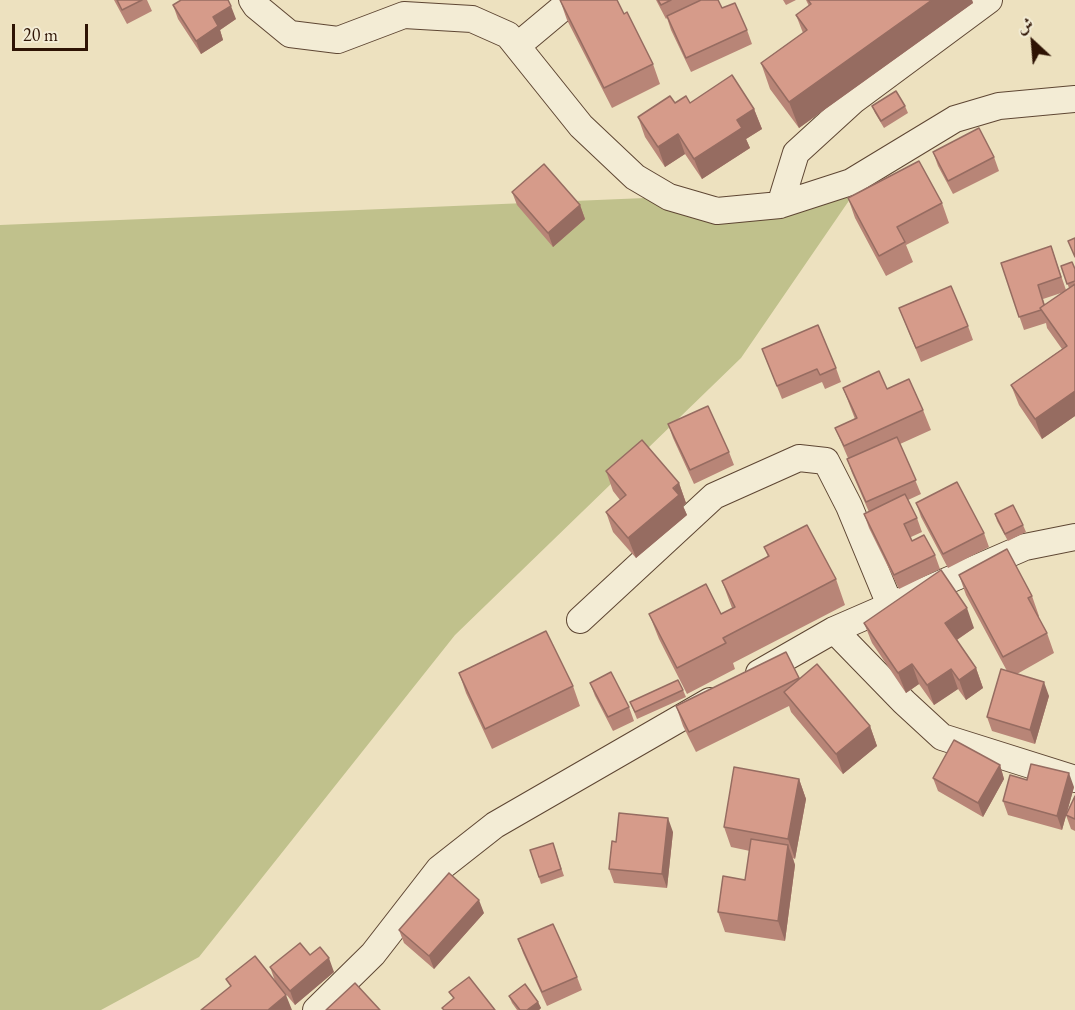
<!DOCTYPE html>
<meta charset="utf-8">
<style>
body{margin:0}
#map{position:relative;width:1075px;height:1010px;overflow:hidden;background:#ede1bf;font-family:"EB Garamond",Amiri,serif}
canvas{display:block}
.north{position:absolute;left:1003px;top:12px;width:60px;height:60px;-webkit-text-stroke:4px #f3ecd5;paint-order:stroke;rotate:334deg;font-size:16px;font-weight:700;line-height:24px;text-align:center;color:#2e1304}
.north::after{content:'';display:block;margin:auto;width:21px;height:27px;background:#2e1304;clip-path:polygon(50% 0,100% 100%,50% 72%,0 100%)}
.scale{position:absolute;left:12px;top:24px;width:76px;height:27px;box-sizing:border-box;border:3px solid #2e1304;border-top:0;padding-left:8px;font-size:18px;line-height:21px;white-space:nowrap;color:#2e1304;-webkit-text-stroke:4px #f3ecd5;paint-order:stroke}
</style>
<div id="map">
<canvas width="1075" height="1010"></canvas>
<div class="north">ش</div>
<div class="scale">20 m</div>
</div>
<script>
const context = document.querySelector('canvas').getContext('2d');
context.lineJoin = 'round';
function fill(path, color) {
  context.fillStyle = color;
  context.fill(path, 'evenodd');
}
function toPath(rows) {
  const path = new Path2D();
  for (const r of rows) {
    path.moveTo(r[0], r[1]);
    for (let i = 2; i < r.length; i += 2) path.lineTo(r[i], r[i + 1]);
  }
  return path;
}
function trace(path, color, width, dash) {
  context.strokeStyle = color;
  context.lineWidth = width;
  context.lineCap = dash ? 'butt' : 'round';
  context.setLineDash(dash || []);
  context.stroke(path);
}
fill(toPath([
 [870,170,741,358,455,635,199,957,101,1010,0,1010,0,225,669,197,717,210]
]), '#c0c18c');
const street = toPath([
 [252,0,256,6,290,34,338,40,404,15,472,19,508,35,581,126,635,177,669,197,717,211,780,205,851,182,955,119,999,106,1075,99],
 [517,46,572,0],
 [780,205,796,153,854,100,989,0],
 [580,620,714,496,799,458,826,461,849,506,890,605],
 [834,630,904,702,942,737,1075,779],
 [759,673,834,630,1025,547,1075,537],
 [316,1010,373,954,439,869,495,825,710,701]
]);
trace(street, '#5e4633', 28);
trace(street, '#f3ecd5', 26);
fill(toPath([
 [114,0,147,0,152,11,127,24],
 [560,0,624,14,653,64,660,84,612,108,567,20],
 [656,0,718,0,722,8,747,30,752,44,691,72,671,30,667,18,666,19],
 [783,0,796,0,786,5],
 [806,0,972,0,973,3,799,128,770,89,761,63,803,33,796,15,809,6],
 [173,5,236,19,220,30,223,40,201,54,178,19],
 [675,103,690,103,754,109,762,129,746,139,750,148,702,179,685,154,665,167,645,137,638,117],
 [872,106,905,106,908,113,884,128,875,113],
 [933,152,994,157,999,171,953,194,938,166],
 [512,192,580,205,585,219,553,247,517,205],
 [848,198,942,203,949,223,906,245,913,262,886,276,855,218],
 [1051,246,1066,290,1069,288,1061,266,1075,269,1075,416,1042,439,1019,405,1011,385,1062,349,1047,328,1046,323,1024,330,1001,263],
 [1064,292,1045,305,1043,299],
 [899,308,968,326,973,340,921,362],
 [762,349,836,368,841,382,825,389,822,382,782,399],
 [843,388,887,389,923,410,931,430,900,444,921,494,908,500,917,518,922,532,911,537,912,541,935,555,940,569,899,589,869,528,864,514,869,512,852,473,847,459,848,458,835,428,855,419],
 [668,424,729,452,734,465,694,484,673,438],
 [606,471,679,483,686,503,683,506,687,515,636,558,613,532,606,512,620,500,613,491],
 [916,503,984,533,989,547,948,568,921,517],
 [995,514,1023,525,1026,532,1008,541,997,521],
 [764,547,836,579,845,605,733,663,735,669,687,694,659,639,649,614,721,614,732,608,722,581,768,557],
 [959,575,1032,596,1039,616,1038,617,1047,633,1054,653,1017,674,1049,696,1035,744,992,731,987,717,1007,671,966,595],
 [864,623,974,628,957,640,976,668,983,688,966,700,958,689,934,705,919,684,906,693,872,643],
 [786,652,800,679,870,726,877,746,843,774,791,712,789,706,696,752,683,726,676,706],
 [459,673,573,686,580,706,492,749,466,693],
 [590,683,629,707,634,721,613,731,595,696],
 [683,690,686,697,637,719,630,702],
 [1000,765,1004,779,983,817,938,791,933,778],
 [799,779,806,799,795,859,793,858,795,865,785,941,725,932,718,912,745,880,750,851,731,847,724,827],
 [1027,780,1074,787,1062,830,1008,815,1003,801],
 [1075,796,1075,831,1071,829,1066,815],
 [673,832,667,888,614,883,609,869,616,842],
 [553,843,564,876,541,884,530,850],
 [484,913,434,969,404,943,399,930],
 [518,939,577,977,582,990,547,1006,523,953],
 [310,955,334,972,295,1005,275,981,270,967],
 [509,996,538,1002,541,1008,539,1010,517,1010,512,1003]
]), '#b88577');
fill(toPath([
 [932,0,972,0,973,3,799,128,789,102],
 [231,6,236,19,220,30,223,40,201,54,196,41,213,17],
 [754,109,762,129,746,139,750,148,702,179,694,159,737,120],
 [678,134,685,154,665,167,658,147],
 [580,205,585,219,553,247,548,233],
 [1075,391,1075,416,1042,439,1035,419],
 [679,483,686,503,683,506,687,515,636,558,628,538],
 [967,608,974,628,952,643,945,623],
 [912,664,919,684,906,693,898,673],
 [976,668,983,688,966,700,959,680],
 [951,669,958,689,934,705,927,685],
 [1044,682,1049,696,1035,744,1030,730],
 [870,726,877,746,843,774,836,754],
 [1000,765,1004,779,983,817,978,803],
 [1069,773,1074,787,1062,830,1057,816],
 [799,779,806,799,795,859,788,839],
 [668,818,673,832,667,888,662,874],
 [788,845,795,865,785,941,778,921],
 [479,900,484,913,434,969,429,956],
 [329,958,334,972,295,1005,290,991],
 [286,995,292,1010,268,1010],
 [538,1002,541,1008,539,1010,527,1010]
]), '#966c61');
const building = toPath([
 [117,0,142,0,122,10,117,0],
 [181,0,228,0,231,6,213,17,218,26,196,41,173,5,181,0],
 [560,0,617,0,624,14,627,12,653,64,604,88,560,0],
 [658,0,671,0,661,5,658,0],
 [701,0,718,0,722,8,735,3,747,30,686,58,667,16,701,0],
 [808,0,932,0,789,102,761,63,807,30,796,15,811,4,808,0],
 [732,75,754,109,737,120,742,128,694,159,678,134,658,147,638,117,670,96,675,103,686,96,690,103,732,75],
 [896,91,905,106,881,121,872,106,896,91],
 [979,128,994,157,948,181,933,152,979,128],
 [919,161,942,203,897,227,905,242,879,256,848,198,919,161],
 [544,164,580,205,548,233,512,192,544,164],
 [1075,238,1075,257,1068,241,1075,238],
 [1051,246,1061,277,1038,285,1044,305,1040,308,1041,310,1019,317,1001,263,1051,246],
 [1072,262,1075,269,1075,281,1067,284,1061,266,1072,262],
 [1075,284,1075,391,1035,419,1011,385,1067,346,1040,308,1075,284],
 [951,286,968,326,916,348,899,308,951,286],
 [818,325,836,368,820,375,817,369,777,386,762,349,818,325],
 [879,371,887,389,909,379,923,410,844,446,835,428,857,418,843,388,879,371],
 [708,406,729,452,690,470,668,424,708,406],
 [897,437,916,480,866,502,847,459,897,437],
 [642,440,679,483,673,488,679,495,628,538,606,512,626,495,606,471,642,440],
 [957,482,984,533,943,554,916,503,957,482],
 [905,494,917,518,904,524,912,541,924,535,935,555,894,575,864,514,905,494],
 [1013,505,1023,525,1005,534,995,514,1013,505],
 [807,525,836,579,723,638,726,643,677,668,649,614,706,584,721,614,735,607,722,581,769,556,764,547,807,525],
 [1007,549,1032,596,1028,598,1047,633,1003,657,959,575,1007,549],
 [941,570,967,608,945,623,976,668,959,680,951,669,927,685,912,664,898,673,864,623,941,570],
 [546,631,573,686,485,729,459,673,546,631],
 [786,652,799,678,689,732,676,706,786,652],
 [817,664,870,726,836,754,784,692,817,664],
 [1001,669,1044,682,1030,730,987,717,1001,669],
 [611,672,629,707,608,717,590,683,611,672],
 [678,680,683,690,635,712,630,702,678,680],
 [954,740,1000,765,978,803,933,778,954,740],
 [1031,764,1069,773,1057,816,1003,801,1010,775,1027,780,1031,764],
 [734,767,799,779,788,839,724,827,734,767],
 [1075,796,1075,819,1066,815,1075,796],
 [619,813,668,818,662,874,609,869,612,841,616,842,619,813],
 [751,839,788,845,778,921,718,912,723,876,745,880,751,839],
 [553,843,561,869,539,877,530,850,553,843],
 [449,873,479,900,429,956,399,930,449,873],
 [553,924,577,977,542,992,518,939,553,924],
 [300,943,310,955,320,947,329,958,290,991,270,967,300,943],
 [255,956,286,995,268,1010,201,1010,231,986,226,979,255,956],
 [469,977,495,1010,444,1010,442,1008,454,998,449,992,469,977],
 [355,983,380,1010,326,1010,355,983],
 [525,984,538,1002,527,1010,520,1010,509,996,525,984]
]);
fill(building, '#d69b8a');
trace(building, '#966c61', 1.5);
</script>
